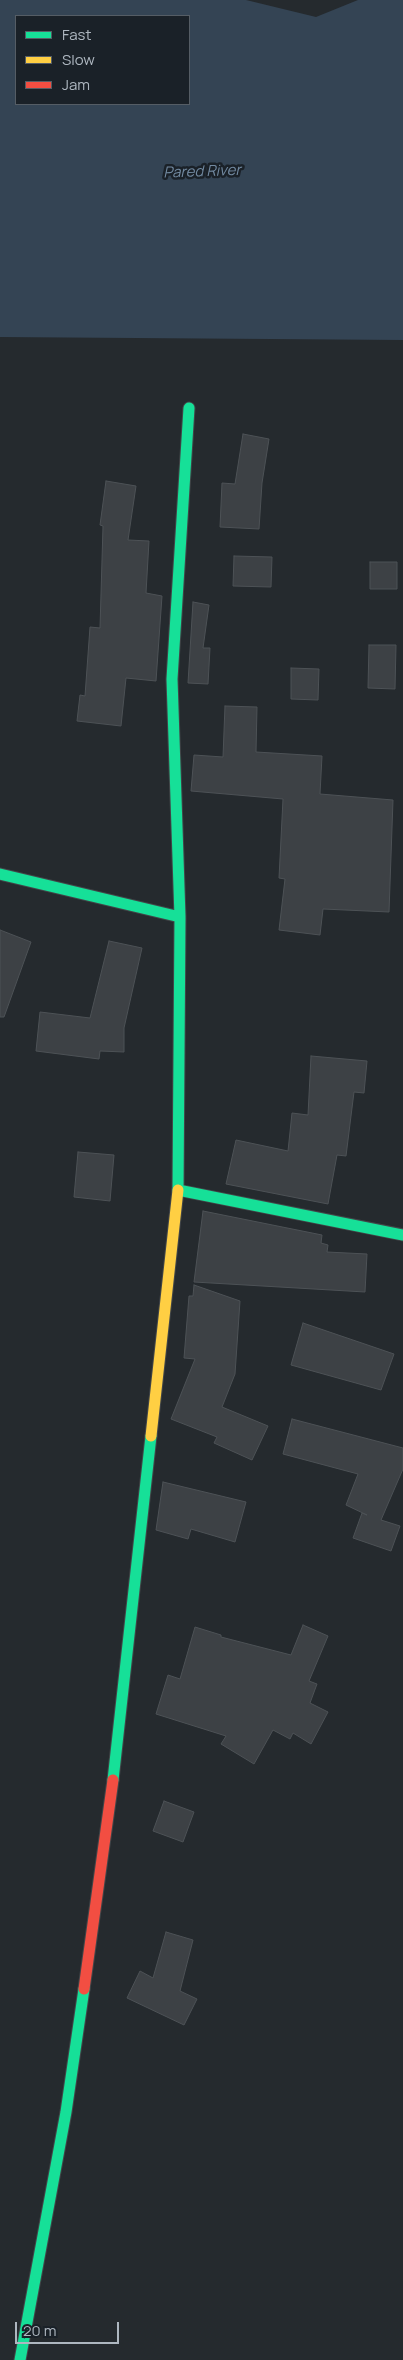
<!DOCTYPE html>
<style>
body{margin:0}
#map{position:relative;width:403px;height:2360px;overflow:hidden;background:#252a2e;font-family:Manrope,sans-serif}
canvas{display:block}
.legend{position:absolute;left:15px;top:15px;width:175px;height:90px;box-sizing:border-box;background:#1a2128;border:1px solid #555d65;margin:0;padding:6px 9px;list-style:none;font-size:15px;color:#aeb7c0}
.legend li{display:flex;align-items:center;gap:10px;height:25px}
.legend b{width:25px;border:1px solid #555d65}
.scale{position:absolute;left:15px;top:2322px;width:104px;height:22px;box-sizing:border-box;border:2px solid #aeb7c0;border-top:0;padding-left:6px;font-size:15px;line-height:18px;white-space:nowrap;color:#aeb7c0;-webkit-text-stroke:4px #1a2128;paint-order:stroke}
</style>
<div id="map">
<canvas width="403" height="2360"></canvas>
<ul class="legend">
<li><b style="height:6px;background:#16e098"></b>Fast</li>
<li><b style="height:6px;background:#ffcf43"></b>Slow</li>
<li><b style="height:6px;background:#f24e42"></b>Jam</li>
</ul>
<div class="scale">20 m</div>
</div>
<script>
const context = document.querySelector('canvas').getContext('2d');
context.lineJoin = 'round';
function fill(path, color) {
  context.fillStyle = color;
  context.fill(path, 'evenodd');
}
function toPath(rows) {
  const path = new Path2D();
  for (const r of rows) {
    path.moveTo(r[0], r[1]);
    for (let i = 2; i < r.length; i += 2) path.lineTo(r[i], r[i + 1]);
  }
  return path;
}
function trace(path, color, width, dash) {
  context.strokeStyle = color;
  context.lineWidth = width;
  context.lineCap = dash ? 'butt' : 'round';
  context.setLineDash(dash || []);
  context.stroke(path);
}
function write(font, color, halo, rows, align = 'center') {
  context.font = font + ' Manrope,sans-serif';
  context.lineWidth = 5;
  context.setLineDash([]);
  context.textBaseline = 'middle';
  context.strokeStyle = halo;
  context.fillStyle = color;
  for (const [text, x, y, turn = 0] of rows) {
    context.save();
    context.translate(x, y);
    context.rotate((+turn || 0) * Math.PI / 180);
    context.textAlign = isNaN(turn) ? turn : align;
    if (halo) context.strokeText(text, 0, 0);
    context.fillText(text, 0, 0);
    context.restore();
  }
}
fill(toPath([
 [0,0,246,0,316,17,358,0,403,0,403,340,0,337],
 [16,16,189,16,189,104,16,104]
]), '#344454');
const building = toPath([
 [243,434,269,439,262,483,259,529,220,527,222,483,235,484,243,434],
 [106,481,136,486,128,540,149,541,146,593,162,596,156,681,126,678,121,726,77,721,80,695,85,696,90,627,100,628,103,526,100,525,106,481],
 [234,556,272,557,271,587,233,586,234,556],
 [370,562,397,562,397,589,370,589,370,562],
 [193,602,209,605,203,648,210,648,208,684,188,683,193,602],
 [369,645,396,645,395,689,368,688,369,645],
 [291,668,319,669,318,700,291,699,291,668],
 [225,706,257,707,256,752,322,756,320,794,393,800,389,912,323,909,320,935,279,930,285,879,279,878,283,799,191,791,194,755,223,757,225,706],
 [0,930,31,942,4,1017,0,1017,0,930],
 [109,941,142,948,124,1028,124,1052,100,1051,99,1059,36,1051,40,1012,90,1018,109,941],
 [311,1056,367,1061,364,1093,354,1092,346,1156,337,1155,328,1204,226,1184,236,1140,288,1151,292,1113,308,1115,311,1056],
 [78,1152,114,1155,110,1201,74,1197,78,1152],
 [203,1211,322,1235,321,1243,328,1245,327,1252,367,1254,365,1292,194,1282,203,1211],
 [194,1285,240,1301,235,1374,222,1407,268,1426,252,1460,214,1443,217,1437,171,1419,195,1359,184,1358,189,1296,193,1296,194,1285],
 [303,1323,394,1354,381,1390,291,1365,303,1323],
 [292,1419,403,1448,403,1469,381,1520,400,1526,391,1551,353,1538,362,1513,367,1515,346,1505,358,1474,283,1454,292,1419],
 [163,1482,246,1502,235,1542,191,1529,188,1539,156,1530,163,1482],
 [303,1625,328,1636,309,1681,317,1684,310,1703,328,1712,311,1744,293,1733,290,1739,273,1730,254,1764,221,1744,226,1736,156,1714,168,1675,180,1679,195,1627,221,1635,221,1637,291,1655,303,1625],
 [164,1801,194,1812,183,1842,153,1831,164,1801],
 [166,1932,193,1940,180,1991,197,1999,184,2025,127,1998,140,1971,153,1978,166,1932]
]);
fill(building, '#3d4145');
trace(building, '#4d5256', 1);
const fast = toPath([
 [0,874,180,917,178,1190,403,1235],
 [180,917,172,679,189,408],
 [113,1780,151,1436],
 [20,2360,66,2112,84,1989]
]);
const slow = toPath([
 [151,1436,178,1190]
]);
const jam = toPath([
 [84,1989,113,1780]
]);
trace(fast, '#424649', 13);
trace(slow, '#424649', 13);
trace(jam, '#424649', 13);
trace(fast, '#16e098', 11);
trace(slow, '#ffcf43', 11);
trace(jam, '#f24e42', 11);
write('italic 15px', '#728aa1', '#1a2128', [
 ["Pared River",202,172,-2]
]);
</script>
